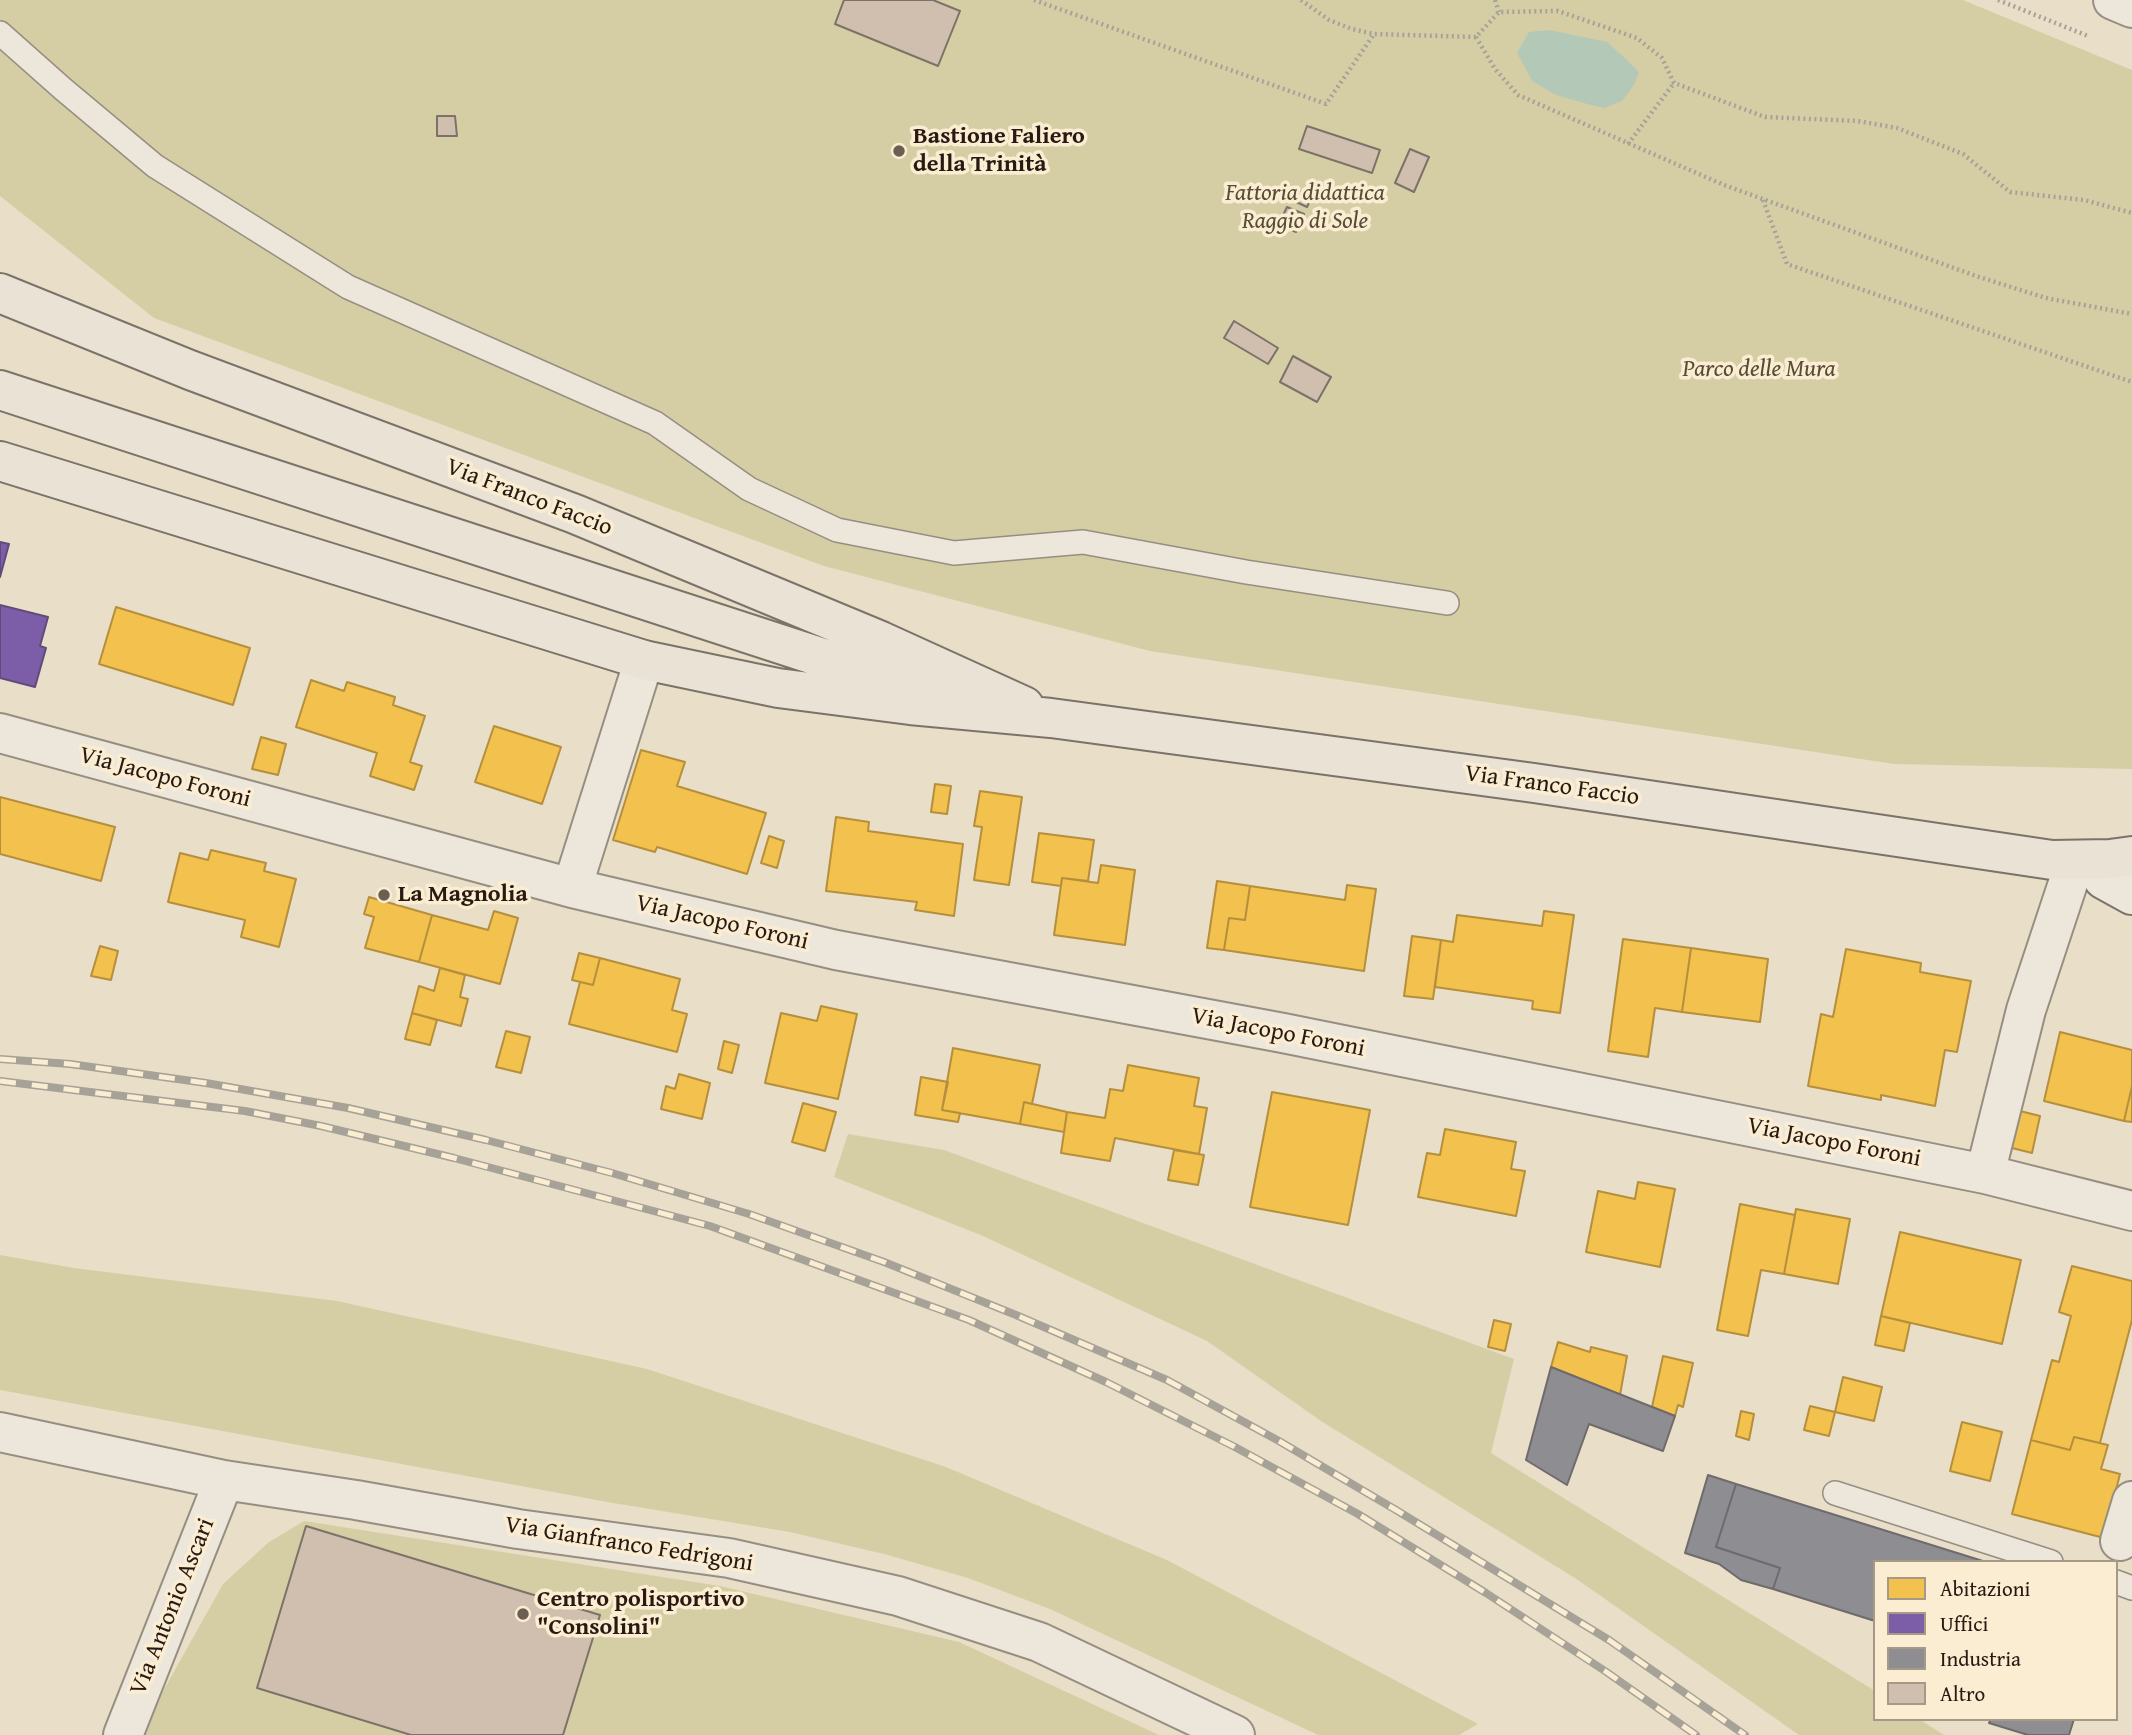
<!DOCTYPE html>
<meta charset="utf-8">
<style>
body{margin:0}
#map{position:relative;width:2132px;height:1735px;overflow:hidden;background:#e9dec7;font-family:"Gentium Book Plus",serif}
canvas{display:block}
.legend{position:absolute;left:1873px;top:1560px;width:245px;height:161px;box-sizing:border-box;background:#faedd1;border:2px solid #a69985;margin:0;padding:9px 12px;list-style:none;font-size:21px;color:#281a13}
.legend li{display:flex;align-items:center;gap:14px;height:35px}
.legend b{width:35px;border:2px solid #a69985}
</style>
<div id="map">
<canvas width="2132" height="1735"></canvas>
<ul class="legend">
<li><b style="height:19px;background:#f2c14e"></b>Abitazioni</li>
<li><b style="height:19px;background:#7b5ea7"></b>Uffici</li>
<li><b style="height:19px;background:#8d8d92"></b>Industria</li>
<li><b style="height:19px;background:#d0bfaf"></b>Altro</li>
</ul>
</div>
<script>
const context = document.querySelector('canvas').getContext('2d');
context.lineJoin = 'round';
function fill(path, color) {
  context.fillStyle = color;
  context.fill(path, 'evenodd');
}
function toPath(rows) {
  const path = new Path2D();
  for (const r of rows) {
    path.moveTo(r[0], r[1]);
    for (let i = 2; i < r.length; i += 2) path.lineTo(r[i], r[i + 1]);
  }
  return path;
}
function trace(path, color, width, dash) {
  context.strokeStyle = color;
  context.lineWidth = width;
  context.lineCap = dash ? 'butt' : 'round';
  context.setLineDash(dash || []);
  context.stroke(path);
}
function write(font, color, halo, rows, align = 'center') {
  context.font = font + ' "Gentium Book Plus",serif';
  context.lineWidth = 7;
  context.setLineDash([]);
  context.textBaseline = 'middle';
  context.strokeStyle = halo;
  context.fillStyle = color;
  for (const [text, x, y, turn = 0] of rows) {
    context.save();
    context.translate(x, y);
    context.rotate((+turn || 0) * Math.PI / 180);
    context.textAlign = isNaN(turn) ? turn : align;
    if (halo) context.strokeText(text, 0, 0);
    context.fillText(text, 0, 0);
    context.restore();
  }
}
fill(toPath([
 [0,0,1963,0,2132,70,2132,769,1894,764,1150,651,824,566,154,318,0,196],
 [848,1134,944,1150,1514,1359,1491,1453,1875,1691,1875,1719,1919,1719,1944,1735,1799,1735,1578,1580,1321,1421,1207,1341,983,1236,834,1177],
 [0,1255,74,1268,337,1301,647,1369,946,1467,1167,1560,1478,1724,1459,1735,1318,1735,1050,1609,968,1578,884,1554,790,1532,613,1503,0,1390],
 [304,1521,720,1586,959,1642,1159,1735,145,1735,162,1693,223,1584,269,1542]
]), '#d5cea5');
fill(toPath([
 [1550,30,1607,42,1627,60,1639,72,1634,85,1622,101,1604,108,1587,104,1556,95,1532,81,1517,53,1529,32]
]), '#b4c8b8');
const homes = toPath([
 [116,607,250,648,233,705,99,664,116,607],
 [311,680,344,691,347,682,395,697,393,705,425,716,410,762,422,766,414,790,370,776,377,753,296,727,311,680],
 [494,726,561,747,542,804,475,782,494,726],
 [261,737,286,744,278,775,252,769,261,737],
 [641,750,685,762,677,786,766,813,747,874,657,847,655,852,613,840,641,750],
 [935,784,951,786,947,814,931,812,935,784],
 [980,791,1022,797,1009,885,974,880,982,827,974,826,980,791],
 [0,797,115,827,101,881,0,854,0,797],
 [836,817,869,822,868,831,963,844,954,916,915,910,917,902,826,891,836,817],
 [1039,833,1094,840,1088,881,1062,878,1061,886,1032,882,1039,833],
 [769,836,784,841,777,868,761,863,769,836],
 [211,850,266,863,264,871,296,879,279,947,241,937,245,920,168,902,180,853,208,860,211,850],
 [1101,865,1135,870,1125,945,1054,935,1062,878,1098,883,1101,865],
 [1217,881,1250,886,1245,920,1229,918,1224,950,1207,948,1217,881],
 [1347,885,1376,889,1364,971,1224,950,1229,918,1245,920,1250,886,1345,900,1347,885],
 [369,897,432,915,419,962,365,948,374,917,364,914,369,897],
 [494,911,518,918,500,984,419,962,432,915,488,930,494,911],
 [1544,911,1574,915,1560,1013,1532,1009,1533,1001,1435,987,1441,940,1453,942,1457,915,1542,926,1544,911],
 [1412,936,1441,940,1433,999,1404,996,1412,936],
 [1623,939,1691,948,1682,1012,1655,1008,1648,1057,1608,1051,1623,939],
 [100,946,118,951,111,980,91,976,100,946],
 [1691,948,1768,959,1760,1022,1682,1012,1691,948],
 [1846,949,1921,963,1920,972,1971,981,1957,1052,1945,1050,1935,1106,1881,1095,1881,1100,1808,1086,1821,1014,1833,1017,1846,949],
 [579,953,600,958,593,985,572,980,579,953],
 [600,958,680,979,672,1010,687,1014,677,1052,569,1024,580,982,593,985,600,958],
 [440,968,465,975,460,997,468,999,461,1026,412,1013,419,986,434,991,440,968],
 [821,1006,857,1014,838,1099,765,1083,781,1013,817,1021,821,1006],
 [412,1013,437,1020,430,1045,405,1039,412,1013],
 [506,1031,530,1037,521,1073,496,1067,506,1031],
 [2060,1032,2132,1050,2132,1086,2124,1121,2044,1101,2060,1032],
 [724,1041,739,1045,732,1073,718,1069,724,1041],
 [953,1048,1040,1065,1032,1104,1024,1102,1020,1124,942,1110,953,1048],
 [1128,1065,1199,1078,1194,1106,1207,1108,1199,1154,1115,1138,1110,1161,1061,1153,1067,1112,1105,1118,1110,1089,1123,1091,1128,1065],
 [679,1074,710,1083,702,1119,661,1109,666,1086,675,1089,679,1074],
 [921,1077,948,1082,942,1110,960,1113,958,1122,915,1115,921,1077],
 [2132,1086,2132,1122,2124,1121,2132,1086],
 [1272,1092,1370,1110,1348,1225,1250,1207,1272,1092],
 [1024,1102,1067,1112,1064,1132,1020,1124,1024,1102],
 [803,1103,836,1112,825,1151,792,1142,803,1103],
 [2016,1110,2040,1116,2032,1153,2008,1147,2016,1110],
 [1445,1129,1516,1142,1511,1169,1525,1171,1516,1216,1418,1197,1427,1153,1440,1155,1445,1129],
 [1174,1150,1204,1155,1198,1185,1168,1180,1174,1150],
 [1638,1182,1675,1189,1660,1267,1586,1252,1598,1191,1635,1199,1638,1182],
 [1740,1204,1795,1215,1784,1274,1761,1270,1748,1336,1717,1330,1740,1204],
 [1796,1209,1850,1219,1838,1284,1784,1274,1796,1209],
 [1900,1232,2021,1260,2002,1344,1881,1316,1900,1232],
 [2072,1266,2132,1281,2132,1320,2100,1443,2074,1437,2070,1450,2031,1440,2052,1360,2059,1362,2071,1316,2059,1312,2072,1266],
 [1881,1316,1910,1323,1904,1351,1875,1345,1881,1316],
 [1494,1320,1511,1324,1505,1351,1488,1347,1494,1320],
 [1558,1342,1590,1352,1591,1347,1627,1356,1620,1395,1551,1367,1558,1342],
 [1663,1356,1693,1363,1683,1407,1678,1405,1675,1416,1652,1407,1663,1356],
 [1843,1377,1882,1387,1874,1421,1835,1412,1843,1377],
 [1810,1406,1835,1412,1829,1436,1804,1430,1810,1406],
 [1741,1411,1754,1414,1749,1440,1736,1436,1741,1411],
 [1962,1422,2002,1432,1990,1481,1950,1471,1962,1422],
 [2074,1437,2108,1445,2101,1469,2120,1474,2104,1538,2012,1514,2031,1440,2070,1450,2074,1437]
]);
fill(homes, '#f2c14e');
trace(homes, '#b58f3c', 2);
const offices = toPath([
 [0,542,9,544,0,577,0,542],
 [0,605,48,617,40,646,46,648,35,687,0,678,0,605]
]);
fill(offices, '#7b5ea7');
trace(offices, '#624a7b', 2);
const industry = toPath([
 [1551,1367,1675,1416,1663,1451,1589,1424,1567,1485,1526,1460,1551,1367],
 [1708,1475,1736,1484,1716,1547,1780,1568,1773,1589,1741,1580,1719,1564,1685,1553,1708,1475],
 [1736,1484,1986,1562,1875,1562,1875,1621,1773,1589,1780,1568,1716,1547,1736,1484],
 [1991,1719,2074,1719,2069,1735,2028,1735,1989,1723,1991,1719]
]);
fill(industry, '#8d8d92');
trace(industry, '#6f6a6c', 2);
const building = toPath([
 [844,0,933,0,960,11,938,66,835,24,844,0],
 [437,116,455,116,457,136,437,136,437,116],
 [1307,126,1380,150,1372,173,1299,149,1307,126],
 [1410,149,1429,157,1414,192,1395,183,1410,149],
 [1299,190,1312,196,1307,207,1294,201,1299,190],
 [1287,207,1304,214,1296,232,1279,224,1287,207],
 [1234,321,1278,348,1268,364,1224,338,1234,321],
 [1293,356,1331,377,1317,402,1280,382,1293,356],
 [306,1526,600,1615,563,1735,411,1735,257,1688,306,1526]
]);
fill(building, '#d0bfaf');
trace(building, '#7b7368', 2);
const service = toPath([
 [0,33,63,89,155,166,348,287,655,423,749,489,837,530,954,553,1083,542,1246,572,1447,603],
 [1835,1493,2051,1562],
 [2116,1582,2132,1588]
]);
const minor = toPath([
 [0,733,572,888,836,950,1283,1033,1985,1174,2132,1211],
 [572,888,644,660],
 [1985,1174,2026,1010,2073,868],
 [0,1432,224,1480,356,1500,518,1529,729,1558,898,1596,1039,1642,1235,1735],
 [2120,1541,2132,1501],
 [123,1735,224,1480]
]);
const tertiary = toPath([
 [2113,0,2132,8]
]);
const secondary = toPath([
 [2103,879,2132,895]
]);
const primary = toPath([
 [0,293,190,370,575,514,881,641,1024,706],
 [0,390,860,670,924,686],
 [0,461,644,660,778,688,910,705,1051,718,1534,783,2052,860,2110,859,2132,856]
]);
trace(service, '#968e80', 26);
trace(minor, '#968e80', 42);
trace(tertiary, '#968e80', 42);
trace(secondary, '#7b7368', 42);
trace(primary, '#7b7368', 42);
trace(toPath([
 [1034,0,1326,104,1374,34],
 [1301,0,1329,20,1352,29,1374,34,1476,37,1499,12,1558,11,1637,38,1662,58,1674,83,1765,117,1858,121,1897,128,1963,154,2010,192,2084,200,2132,213],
 [1495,0,1499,12],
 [1998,0,2088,36],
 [1476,37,1495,69,1518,95,1724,185,1976,276,2046,298,2132,314],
 [1628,144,1674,83],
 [1763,200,1787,264,2132,382]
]), '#a7a298', 4.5, [2, 3.5]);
trace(service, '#ece6db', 23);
trace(minor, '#ece6db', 38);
trace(tertiary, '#ece6db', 38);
trace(secondary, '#ece6db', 38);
trace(primary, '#e9e2d5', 38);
const rail = toPath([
 [0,1059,70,1064,206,1083,348,1108,486,1140,612,1173,749,1214,884,1262,1016,1315,1167,1380,1279,1441,1396,1510,1609,1640,1745,1735],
 [0,1081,245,1111,321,1126,454,1158,710,1226,969,1320,1106,1382,1233,1446,1358,1514,1486,1593,1605,1671,1696,1735]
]);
trace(rail, '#a7a298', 8);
trace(rail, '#faedd1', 5, [16]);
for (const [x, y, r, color] of [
 [899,151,7,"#6c5f52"],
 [384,895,7,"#6c5f52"],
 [523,1614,7,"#6c5f52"]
]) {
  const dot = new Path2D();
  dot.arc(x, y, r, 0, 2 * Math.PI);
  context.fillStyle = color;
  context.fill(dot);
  trace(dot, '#faedd1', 2.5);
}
write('bold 24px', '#281a13', '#faedd1', [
 ["Bastione Faliero",913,137],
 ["della Trinità",913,165],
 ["La Magnolia",398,895],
 ["Centro polisportivo",537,1600],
 ["\"Consolini\"",537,1628]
], 'left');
write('italic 24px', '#574c36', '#faedd1', [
 ["Fattoria didattica",1305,194],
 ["Raggio di Sole",1305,222],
 ["Parco delle Mura",1759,370]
]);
write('24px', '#281a13', '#faedd1', [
 ["Via Franco Faccio",529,498,21],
 ["Via Jacopo Foroni",165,778,15],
 ["Via Franco Faccio",1552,786,8],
 ["Via Jacopo Foroni",722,923,13],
 ["Via Jacopo Foroni",1278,1033,11],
 ["Via Jacopo Foroni",1834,1143,11],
 ["Via Gianfranco Fedrigoni",629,1545,9],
 ["Via Antonio Ascari",173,1607,-68]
]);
</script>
